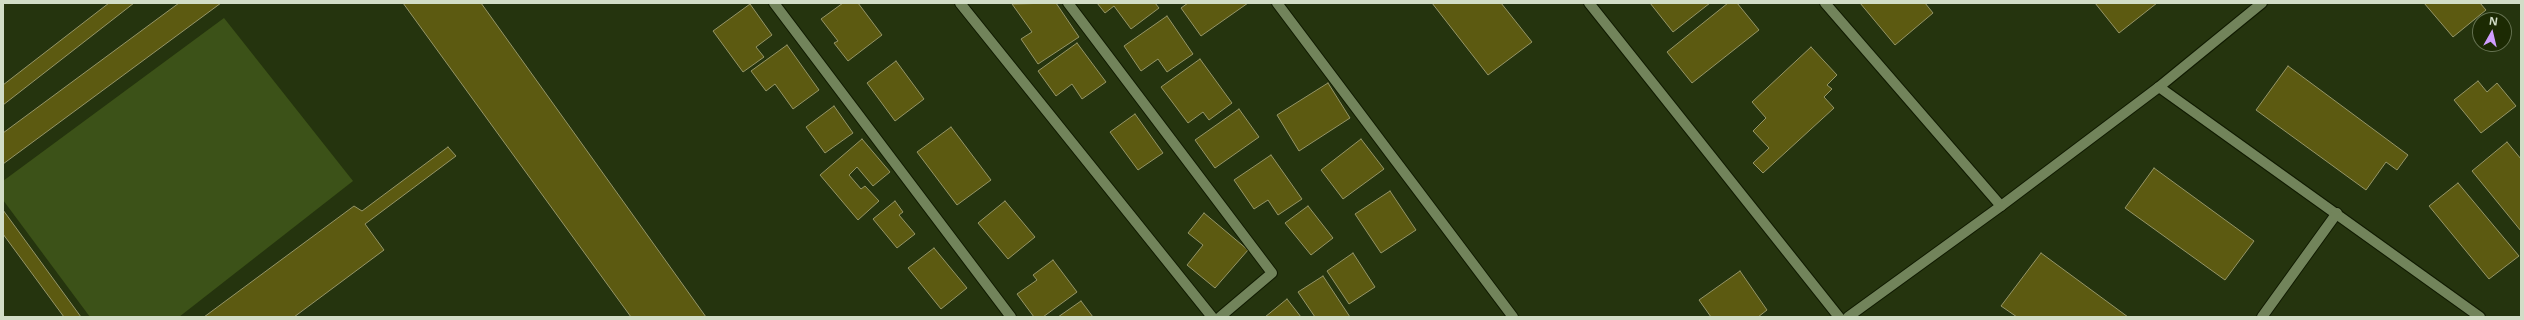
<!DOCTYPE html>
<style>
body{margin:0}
#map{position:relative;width:2524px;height:320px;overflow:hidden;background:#25340e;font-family:"Noto Sans",sans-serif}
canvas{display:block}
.frame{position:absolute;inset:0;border:4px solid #d2ddc7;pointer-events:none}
.north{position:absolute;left:2472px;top:12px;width:40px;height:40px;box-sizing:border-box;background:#1c2a03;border:1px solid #657251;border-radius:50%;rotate:8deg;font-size:11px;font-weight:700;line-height:16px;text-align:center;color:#d2ddc7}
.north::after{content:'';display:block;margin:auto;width:14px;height:18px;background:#d09dfe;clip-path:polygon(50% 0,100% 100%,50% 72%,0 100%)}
</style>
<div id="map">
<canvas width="2524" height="320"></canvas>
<div class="frame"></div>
<div class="north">N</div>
</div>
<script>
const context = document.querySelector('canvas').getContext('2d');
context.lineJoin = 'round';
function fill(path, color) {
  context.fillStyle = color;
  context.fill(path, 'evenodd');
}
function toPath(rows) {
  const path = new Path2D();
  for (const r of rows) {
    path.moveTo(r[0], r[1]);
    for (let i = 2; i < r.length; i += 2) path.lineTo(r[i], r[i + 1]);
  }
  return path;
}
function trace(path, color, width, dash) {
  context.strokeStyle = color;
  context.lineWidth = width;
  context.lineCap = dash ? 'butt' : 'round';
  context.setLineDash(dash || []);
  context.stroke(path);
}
fill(toPath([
 [224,18,353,181,179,317,90,317,3,200,3,181]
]), '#3c5218');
const building = toPath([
 [109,3,134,3,3,105,3,85,109,3],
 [179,3,221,3,3,164,3,133,179,3],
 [403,3,481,3,706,317,631,317,403,3],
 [843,3,858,3,882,35,848,61,834,43,838,41,821,19,843,3],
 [1056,3,1079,37,1038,64,1021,39,1032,32,1012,4,1056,3],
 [1097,3,1155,3,1159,8,1131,29,1114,6,1105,13,1097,3],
 [1188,3,1248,3,1201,36,1181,8,1188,3],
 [1432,3,1501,3,1532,42,1488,75,1432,3],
 [1650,3,1710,3,1673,32,1650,3],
 [1728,3,1737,3,1759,30,1692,83,1667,52,1728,3],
 [1860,3,1925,3,1933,13,1895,45,1860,3],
 [2095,3,2157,3,2119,33,2095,3],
 [2424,3,2480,3,2486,10,2453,37,2424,3],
 [750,4,772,35,756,47,764,57,743,72,713,31,750,4],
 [1167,16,1193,54,1167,72,1158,59,1141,71,1124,46,1167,16],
 [1077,43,1106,82,1082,99,1072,84,1056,96,1038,71,1077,43],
 [787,45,819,90,793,109,775,84,766,91,751,71,787,45],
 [1811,47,1837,75,1827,85,1832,89,1824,97,1834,108,1763,173,1753,163,1769,148,1753,131,1766,118,1752,102,1811,47],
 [1200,59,1232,103,1209,120,1203,112,1188,123,1161,87,1200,59],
 [896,61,924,99,895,121,867,83,896,61],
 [2288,66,2408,155,2397,170,2386,162,2366,190,2256,110,2288,66],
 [2478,81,2487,92,2497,83,2516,106,2481,133,2454,100,2478,81],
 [1328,83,1350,118,1299,151,1277,115,1328,83],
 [834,106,853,133,825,153,806,127,834,106],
 [1239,109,1259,137,1215,168,1195,140,1239,109],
 [1135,114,1163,153,1138,170,1110,132,1135,114],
 [951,127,991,180,957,205,917,152,951,127],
 [862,139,890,172,873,186,857,167,849,175,861,189,865,186,879,201,858,220,820,175,862,139],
 [1361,139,1384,169,1343,199,1321,170,1361,139],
 [2507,142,2521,159,2521,231,2472,171,2507,142],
 [448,147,456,156,365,224,384,250,294,317,204,317,354,206,362,211,448,147],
 [1271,155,1302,199,1278,215,1268,200,1254,209,1234,180,1271,155],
 [2154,168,2254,241,2225,280,2125,208,2154,168],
 [2458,183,2519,256,2489,279,2429,206,2458,183],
 [1390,191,1416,230,1381,253,1355,214,1390,191],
 [895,201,903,212,899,215,915,234,897,248,873,219,895,201],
 [1005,201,1035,237,1008,259,978,223,1005,201],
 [1308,206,1333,238,1311,255,1285,223,1308,206],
 [3,210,81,317,64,317,3,234,3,210],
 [1204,213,1248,250,1215,288,1187,265,1203,245,1188,233,1204,213],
 [934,248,967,288,941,309,908,268,934,248],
 [1353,253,1375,287,1349,304,1327,271,1353,253],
 [2041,253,2128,317,2017,317,2001,306,2041,253],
 [1053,260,1077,292,1043,317,1034,317,1017,294,1037,280,1033,275,1053,260],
 [1740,271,1767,310,1758,317,1711,317,1699,300,1740,271],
 [1323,276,1350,317,1315,317,1298,292,1323,276],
 [1287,299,1301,317,1265,317,1287,299],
 [1081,301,1093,317,1058,317,1081,301]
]);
fill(building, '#5c5a11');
trace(building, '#959567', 1);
const minor = toPath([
 [774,3,1011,317],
 [960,3,1212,317],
 [1068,3,1272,273,1220,317],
 [1277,3,1513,317],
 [1825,3,2001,206],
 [2159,87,2480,317]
]);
const tertiary = toPath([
 [1589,3,1839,317],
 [1848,317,2001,206,2159,87,2262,3],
 [2262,317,2337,213]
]);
trace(minor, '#101a01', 12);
trace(tertiary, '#101a01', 12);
trace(minor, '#72845b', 10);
trace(tertiary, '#72845b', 10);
</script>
